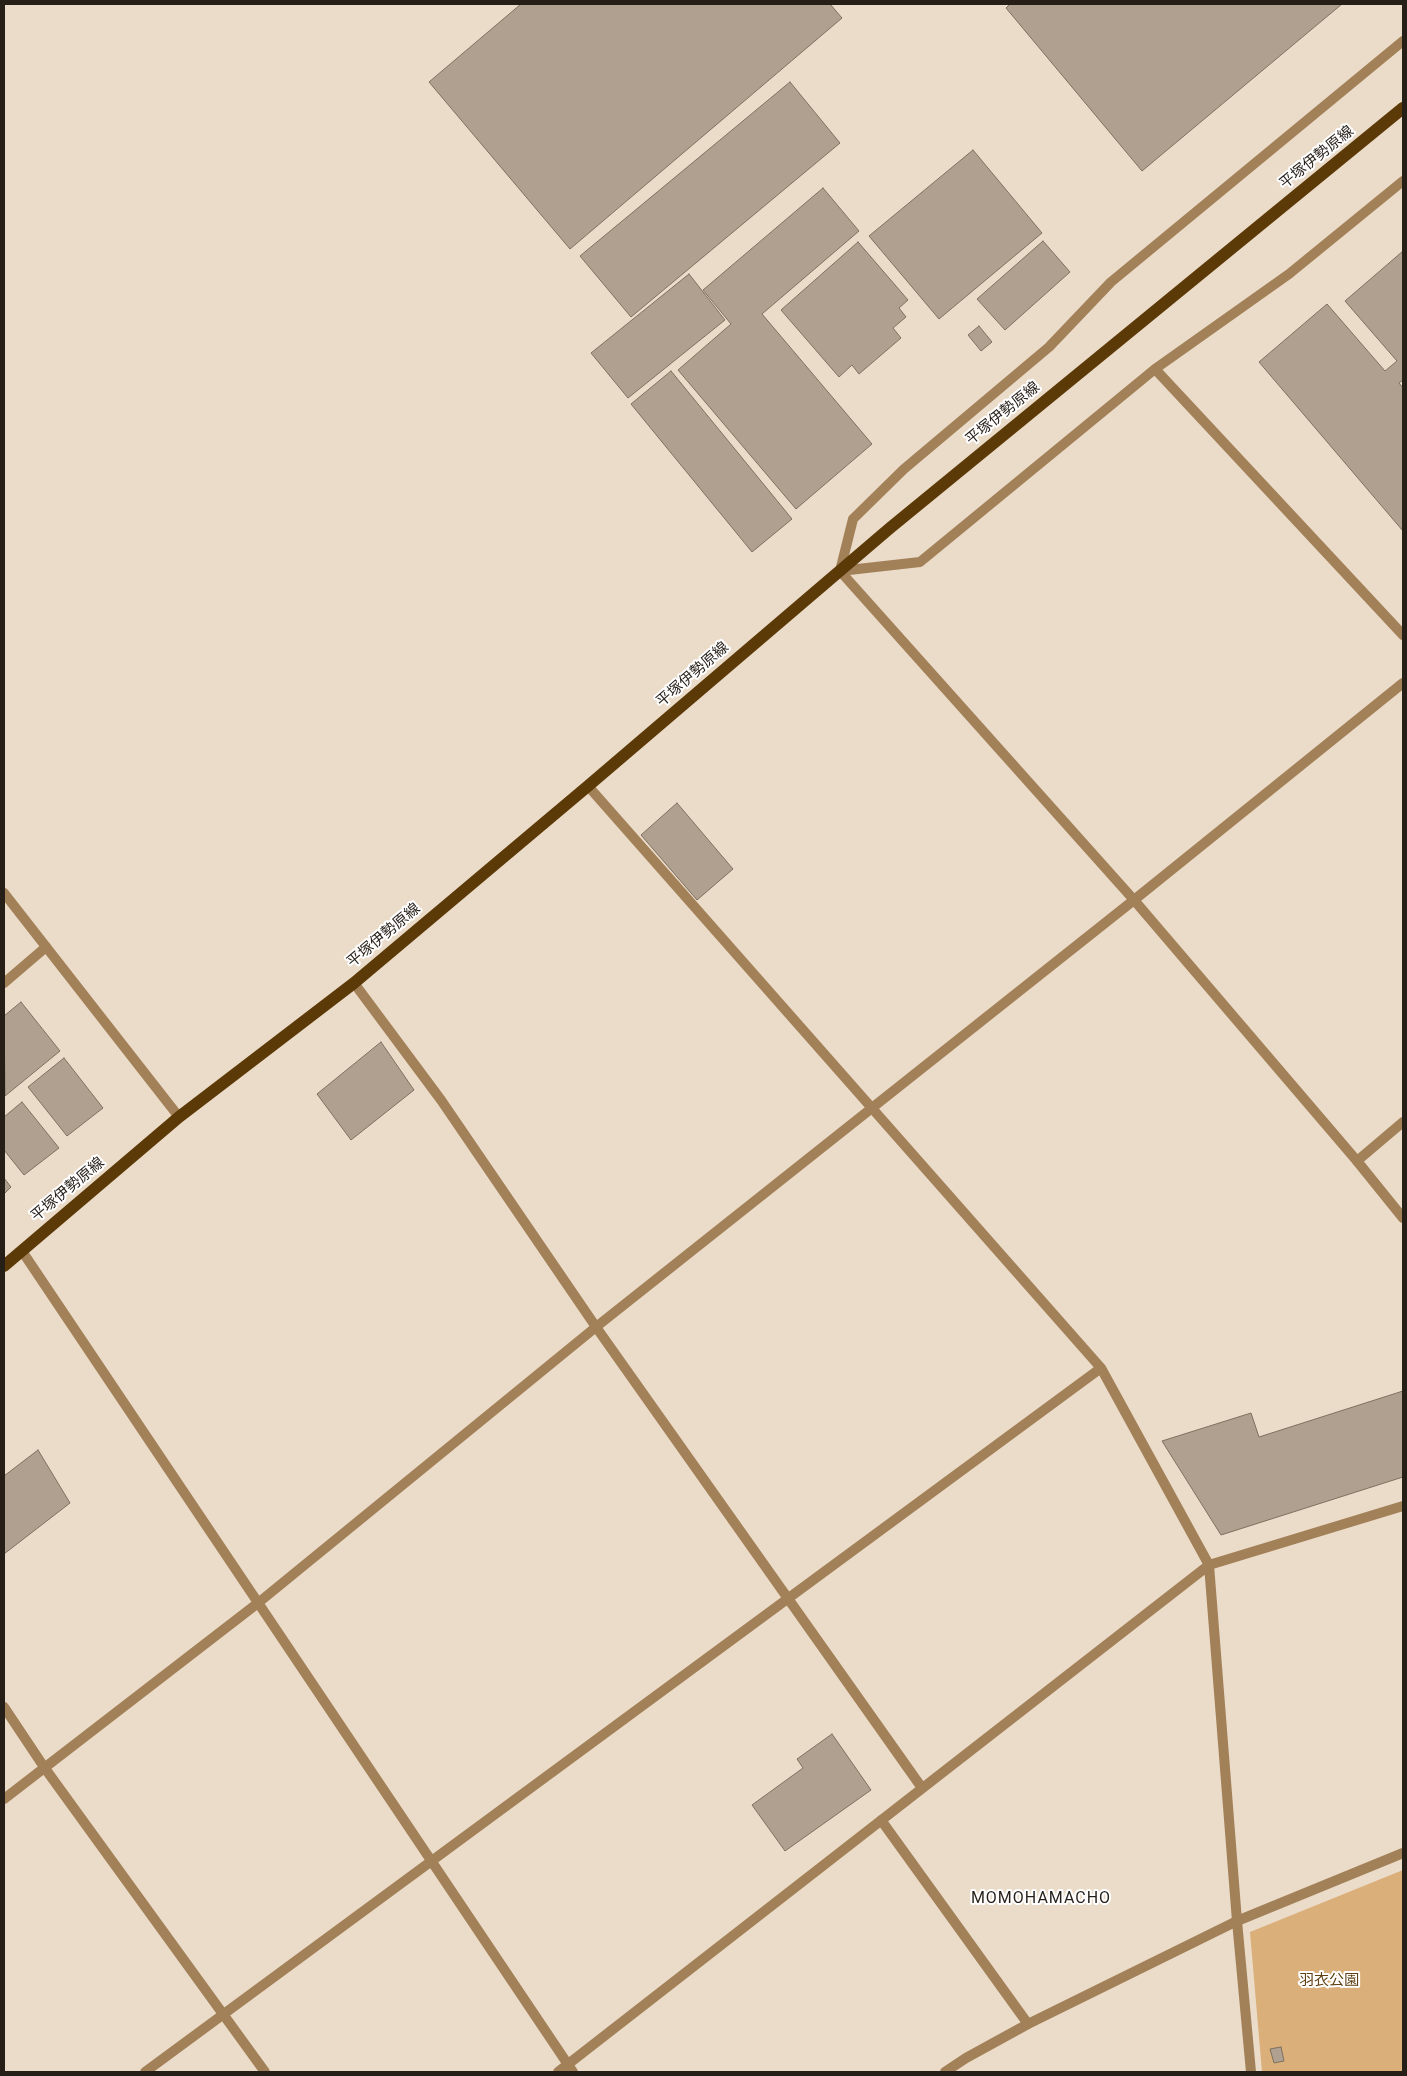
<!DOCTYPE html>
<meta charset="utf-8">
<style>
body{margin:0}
#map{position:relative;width:1407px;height:2076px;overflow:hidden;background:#ebdbc9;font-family:Roboto,sans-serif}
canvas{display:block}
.frame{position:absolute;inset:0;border:5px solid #251f18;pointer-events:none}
</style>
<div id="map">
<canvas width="1407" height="2076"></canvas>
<div class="frame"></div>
</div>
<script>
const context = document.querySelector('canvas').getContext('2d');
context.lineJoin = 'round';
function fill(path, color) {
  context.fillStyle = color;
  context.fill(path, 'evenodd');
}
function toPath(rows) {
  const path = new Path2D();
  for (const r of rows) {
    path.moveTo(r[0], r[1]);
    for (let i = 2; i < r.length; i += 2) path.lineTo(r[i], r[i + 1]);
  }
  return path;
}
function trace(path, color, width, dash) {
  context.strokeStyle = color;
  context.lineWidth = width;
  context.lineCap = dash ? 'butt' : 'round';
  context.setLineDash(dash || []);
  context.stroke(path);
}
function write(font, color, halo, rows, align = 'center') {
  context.font = font + ' Roboto,"Noto Sans JP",sans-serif';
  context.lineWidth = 4;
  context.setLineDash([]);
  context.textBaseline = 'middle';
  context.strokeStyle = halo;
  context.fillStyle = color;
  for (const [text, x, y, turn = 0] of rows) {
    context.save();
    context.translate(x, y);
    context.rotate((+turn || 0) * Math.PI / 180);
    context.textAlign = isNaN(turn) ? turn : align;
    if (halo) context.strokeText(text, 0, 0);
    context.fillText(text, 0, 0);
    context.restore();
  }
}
fill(toPath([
 [1403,1870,1403,2072,1262,2072,1250,1932]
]), '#dbaf7a');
const building = toPath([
 [521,4,830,4,842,18,570,249,429,82,521,4],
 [1010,4,1342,4,1142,171,1006,8,1010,4],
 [790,82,840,143,631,317,580,256,790,82],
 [973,150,1042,233,939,319,869,236,973,150],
 [823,188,859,231,762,314,872,444,796,509,678,370,731,324,703,290,823,188],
 [1043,241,1070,272,1005,330,977,299,1043,241],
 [858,242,908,300,899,308,906,317,893,328,901,338,859,374,852,365,839,377,781,310,858,242],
 [1403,251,1403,380,1399,383,1403,388,1403,531,1259,362,1327,304,1385,371,1397,361,1345,301,1403,251],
 [689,274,725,320,628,398,591,353,689,274],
 [979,326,992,342,981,351,968,335,979,326],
 [671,371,792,519,752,552,631,404,671,371],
 [677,803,733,869,697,900,641,835,677,803],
 [21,1002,60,1051,5,1096,4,1016,21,1002],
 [381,1042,414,1090,351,1140,317,1094,381,1042],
 [64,1058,103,1108,67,1136,28,1087,64,1058],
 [22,1102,59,1148,24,1175,4,1150,4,1117,22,1102],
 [4,1178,11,1187,4,1194,4,1178],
 [1403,1391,1403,1477,1221,1535,1162,1441,1251,1413,1259,1437,1403,1391],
 [38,1450,70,1503,4,1554,4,1476,38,1450],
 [832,1734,871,1790,785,1851,752,1805,803,1768,797,1759,832,1734],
 [1281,2047,1284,2061,1274,2063,1270,2049,1281,2047]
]);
fill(building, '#b0a08f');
trace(building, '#7e705f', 1);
trace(toPath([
 [22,1251,573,2072],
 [4,1707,44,1767,265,2072],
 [4,1799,258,1603,596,1327,1134,900],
 [945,2072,966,2058,1028,2024,1237,1921,1403,1853]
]), '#a28159', 10);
trace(toPath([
 [1403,41,1111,282,1049,347,904,469,853,519,840,571,920,562,1155,369,1289,274,1403,181],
 [1155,369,1403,635],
 [588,786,1101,1368,1209,1565,1237,1921,1251,2072],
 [1134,900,1403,683],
 [4,983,46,947],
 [354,983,441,1100,596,1327,922,1788],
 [1357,1161,1403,1122],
 [881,1820,1028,2024],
 [145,2072,1101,1368],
 [558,2072,1209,1565,1403,1506]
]), '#a28159', 10);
trace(toPath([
 [840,571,1134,900,1357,1161,1403,1218],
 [4,893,179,1117]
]), '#a28159', 10);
trace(toPath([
 [4,1266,179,1117,354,983,588,786,890,528,1403,108]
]), '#5c3a07', 12);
write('15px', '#251f18', '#fff', [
 ["平塚伊勢原線",1317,158,-39],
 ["平塚伊勢原線",1003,414,-39],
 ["平塚伊勢原線",693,675,-41],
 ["平塚伊勢原線",384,936,-40],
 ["平塚伊勢原線",68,1190,-40]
]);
write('15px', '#604014', '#fff', [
 ["羽衣公園",1329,1981]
]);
context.letterSpacing = '1px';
write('16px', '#251f18', '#fff', [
 ["MOMOHAMACHO",1041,1899]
]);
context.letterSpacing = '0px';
</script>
